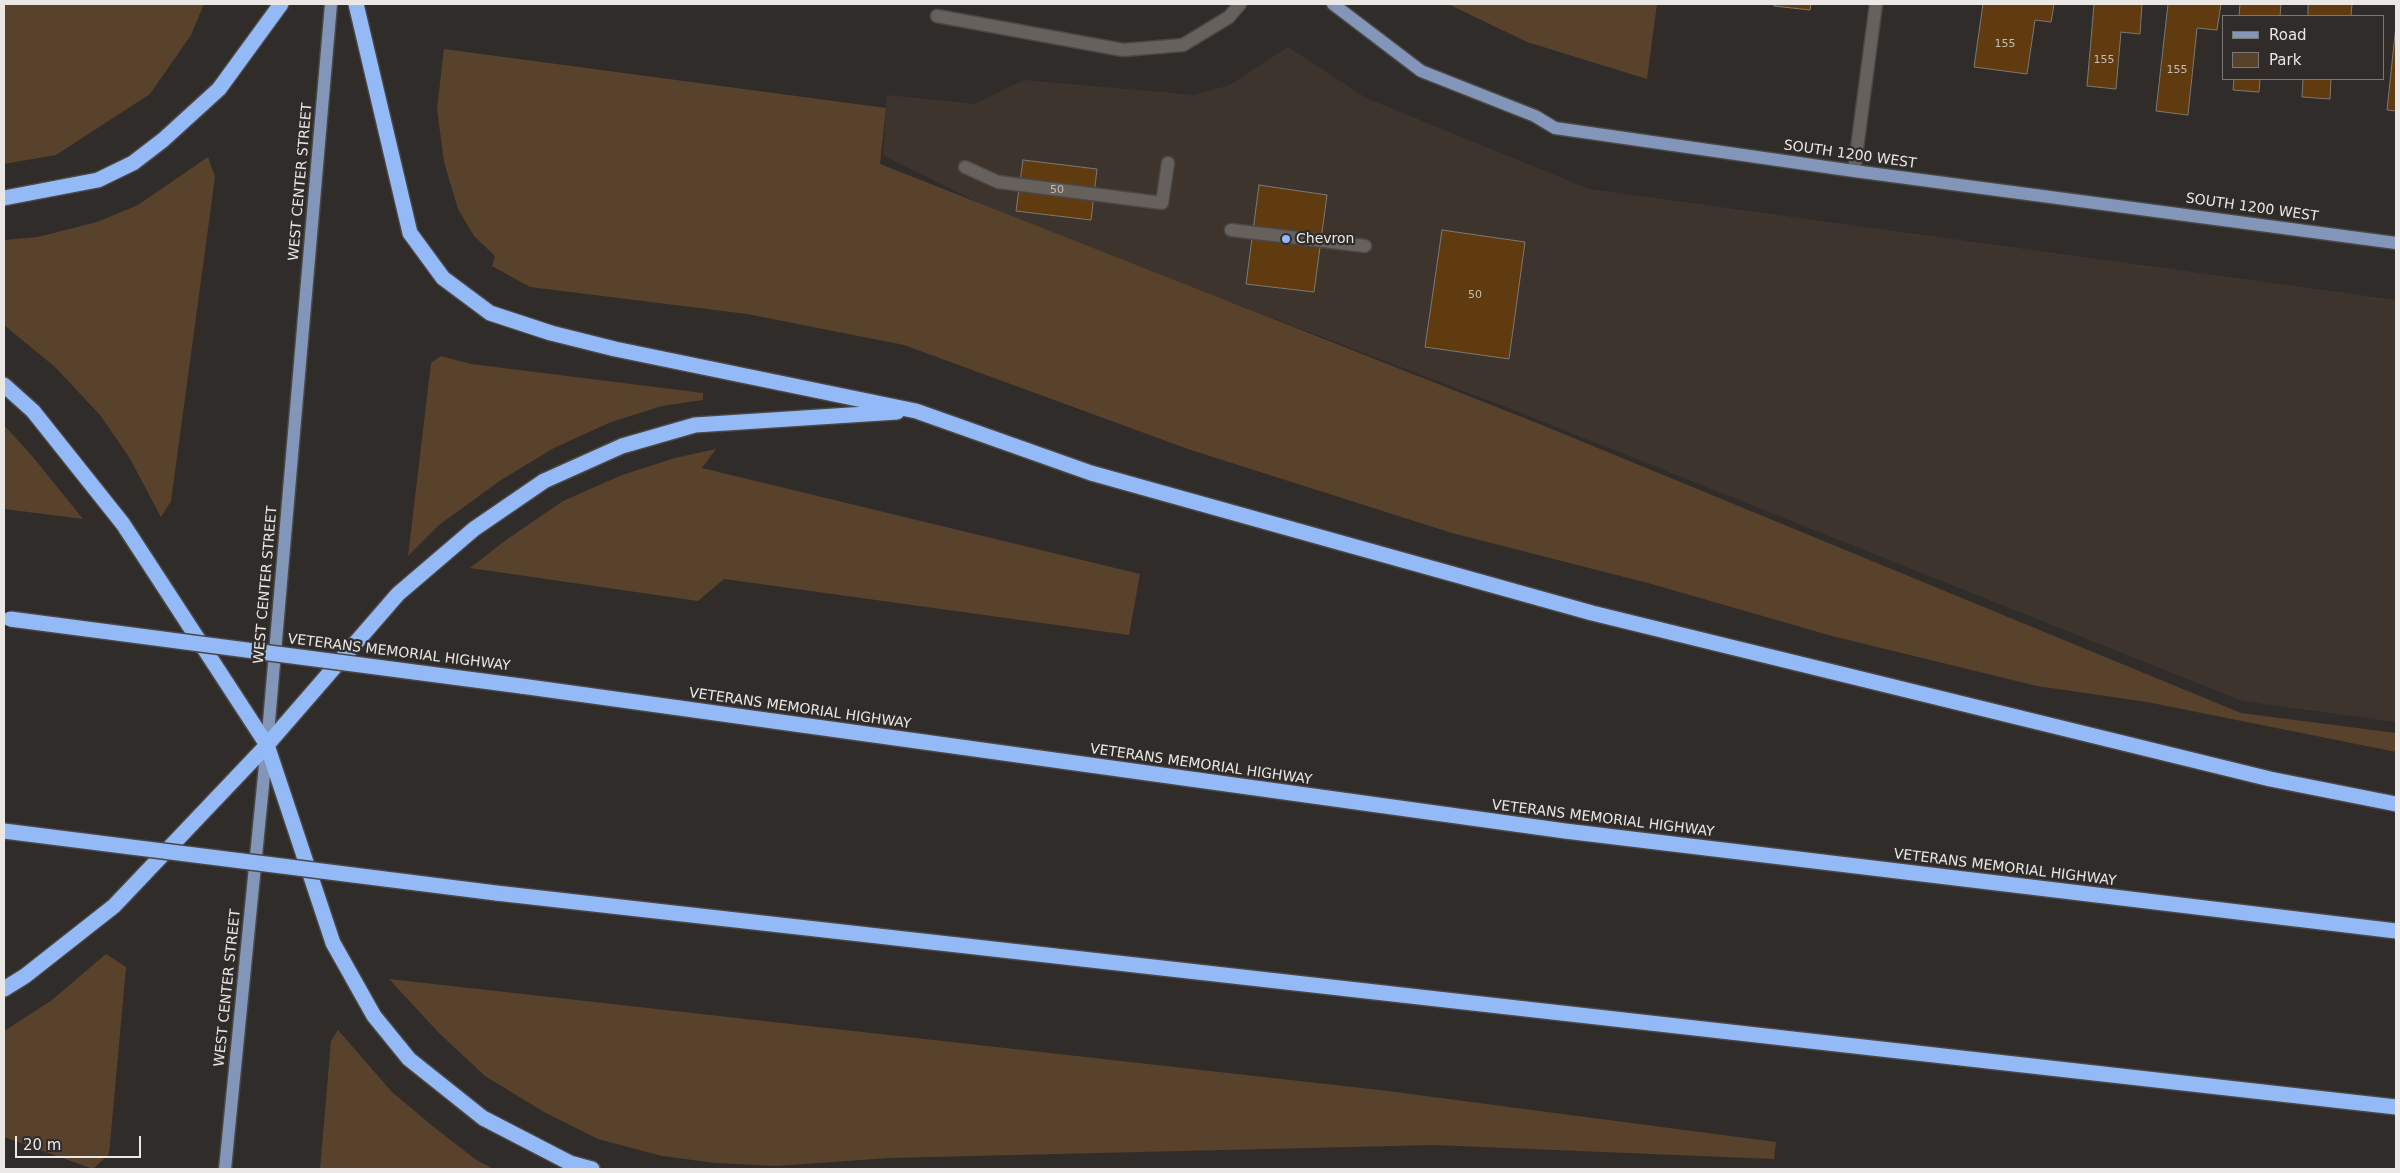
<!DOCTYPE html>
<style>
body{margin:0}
#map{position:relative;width:2400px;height:1173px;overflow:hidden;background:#302c29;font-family:"DejaVu Sans",sans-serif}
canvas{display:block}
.frame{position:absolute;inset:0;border:5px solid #eae7e5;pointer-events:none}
.legend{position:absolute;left:2222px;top:15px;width:162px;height:65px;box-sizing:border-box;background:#302c29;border:1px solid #7a7774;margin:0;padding:6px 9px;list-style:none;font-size:15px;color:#eae7e5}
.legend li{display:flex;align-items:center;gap:10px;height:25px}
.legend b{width:25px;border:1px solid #7a7774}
.scale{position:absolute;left:15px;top:1136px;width:126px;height:22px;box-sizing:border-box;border:2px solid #eae7e5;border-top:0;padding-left:6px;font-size:15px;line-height:18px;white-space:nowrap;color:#eae7e5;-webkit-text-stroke:4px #302c29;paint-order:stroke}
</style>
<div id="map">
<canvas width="2400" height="1173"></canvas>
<div class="frame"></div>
<ul class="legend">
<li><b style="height:6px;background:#8196b9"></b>Road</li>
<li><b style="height:14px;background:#59422c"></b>Park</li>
</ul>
<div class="scale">20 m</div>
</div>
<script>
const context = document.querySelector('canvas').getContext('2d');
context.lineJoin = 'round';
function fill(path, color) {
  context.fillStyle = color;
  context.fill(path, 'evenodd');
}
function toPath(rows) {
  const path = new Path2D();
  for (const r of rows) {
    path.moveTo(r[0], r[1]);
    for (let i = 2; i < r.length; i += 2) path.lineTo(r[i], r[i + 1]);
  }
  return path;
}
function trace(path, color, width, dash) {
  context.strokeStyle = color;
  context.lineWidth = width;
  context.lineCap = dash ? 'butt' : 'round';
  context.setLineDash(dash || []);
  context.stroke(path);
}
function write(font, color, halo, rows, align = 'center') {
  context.font = font + ' "DejaVu Sans",sans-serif';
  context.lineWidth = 4.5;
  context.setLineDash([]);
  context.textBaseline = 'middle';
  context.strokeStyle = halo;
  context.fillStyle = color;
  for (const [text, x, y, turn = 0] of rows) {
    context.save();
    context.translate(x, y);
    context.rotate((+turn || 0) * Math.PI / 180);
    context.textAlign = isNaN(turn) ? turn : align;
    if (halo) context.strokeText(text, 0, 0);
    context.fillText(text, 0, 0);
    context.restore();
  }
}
fill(toPath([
 [1288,47,1366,98,1589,189,2396,300,2396,722,2242,701,1526,415,1003,215,883,155,887,95,975,104,1024,80,1194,95,1230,85]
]), '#3d352d');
fill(toPath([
 [4,4,204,4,191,35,150,94,56,155,4,164],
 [1448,4,1657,4,1647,79,1527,42],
 [444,49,886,108,880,164,1537,423,2241,713,2396,733,2396,752,2147,702,2037,686,1832,636,1648,583,1452,533,1188,449,904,345,747,314,530,287,492,266,495,256,474,236,458,209,444,162,437,109],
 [208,157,215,177,171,501,161,517,129,457,100,415,55,367,4,325,4,240,38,237,97,222,138,205],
 [441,356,471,364,703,393,703,400,662,406,611,422,554,448,501,480,439,525,408,556,431,363],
 [4,425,33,457,83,519,4,509],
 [716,449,702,468,1140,574,1129,635,724,579,698,601,470,568,506,540,563,501,622,475,675,458],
 [106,954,126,967,109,1154,93,1169,4,1137,4,1031,52,1000],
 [389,979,1380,1090,1776,1142,1774,1159,1434,1145,889,1158,777,1166,715,1163,662,1156,598,1139,544,1112,485,1076,439,1033],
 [338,1030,392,1092,435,1128,475,1159,493,1169,320,1169,331,1041]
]), '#59422c');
const building = toPath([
 [1774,4,1811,4,1810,10,1774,6,1774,4],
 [1983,4,2054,4,2051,22,2035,20,2027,74,1974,67,1983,4],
 [2094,4,2142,4,2140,34,2121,32,2116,89,2087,86,2094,4],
 [2168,4,2221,4,2217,30,2197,28,2188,115,2156,111,2168,4],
 [2240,4,2281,4,2280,16,2239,16,2240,4],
 [2308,4,2352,4,2351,16,2308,16,2308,4],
 [2396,25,2396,111,2387,110,2396,25],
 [2234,79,2260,79,2259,92,2233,90,2234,79],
 [2303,79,2331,79,2330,99,2302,97,2303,79],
 [1023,160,1097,169,1091,220,1016,211,1023,160],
 [1259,185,1327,195,1314,292,1246,284,1259,185],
 [1442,230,1525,242,1509,359,1425,347,1442,230]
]);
fill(building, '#603b10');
trace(building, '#7c7873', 1);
const minor = toPath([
 [937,16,1123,50,1183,45,1229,17,1240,4],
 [965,167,998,182,1162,203,1168,163],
 [1854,171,1876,4],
 [1231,230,1365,246]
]);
const major = toPath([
 [1333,4,1421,71,1535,116,1555,128,1854,171,2396,243],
 [225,1169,267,745,331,4]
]);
const highway = toPath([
 [356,4,410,233,443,278,490,313,551,333,615,349,916,411,1091,473,1592,613,2270,779,2396,804],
 [4,198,98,180,133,163,163,140,219,89,281,4],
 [4,385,33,411,123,524,267,745,333,943,374,1016,409,1059,483,1118,570,1163,592,1169],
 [521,686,1565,831,2396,931],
 [496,893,2396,1107],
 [4,989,25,976,114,906,267,745,398,594,474,529,544,481,622,446,695,425,897,412]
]);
trace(minor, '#4a4745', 15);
trace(major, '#4a4745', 15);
trace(highway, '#4a4745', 18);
trace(minor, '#66615d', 12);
trace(major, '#8196b9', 12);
trace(highway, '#93b9f6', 15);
const highwayBridge = toPath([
 [10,619,521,686],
 [4,831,496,893]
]);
trace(highwayBridge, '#4a4745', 18, []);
trace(highwayBridge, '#93b9f6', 15);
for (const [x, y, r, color] of [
 [1286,239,5,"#8eb9fc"]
]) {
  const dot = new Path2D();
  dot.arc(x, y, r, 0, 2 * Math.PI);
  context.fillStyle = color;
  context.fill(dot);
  trace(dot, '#302c29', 2);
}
write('11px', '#c8bcb0', null, [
 ["155",2005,44],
 ["155",2104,60],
 ["155",2177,70],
 ["50",1057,190],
 ["50",1475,295]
]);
write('14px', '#eae7e5', '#302c29', [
 ["SOUTH 1200 WEST",1850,155,8],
 ["WEST CENTER STREET",301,182,-85],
 ["SOUTH 1200 WEST",2252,208,8],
 ["WEST CENTER STREET",266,585,-85],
 ["VETERANS MEMORIAL HIGHWAY",399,653,7],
 ["VETERANS MEMORIAL HIGHWAY",800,709,8],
 ["VETERANS MEMORIAL HIGHWAY",1201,765,8],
 ["VETERANS MEMORIAL HIGHWAY",1603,819,7],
 ["VETERANS MEMORIAL HIGHWAY",2005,868,7],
 ["WEST CENTER STREET",228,988,-84]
]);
write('14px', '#eae7e5', '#302c29', [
 ["Chevron",1296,239]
], 'left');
</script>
